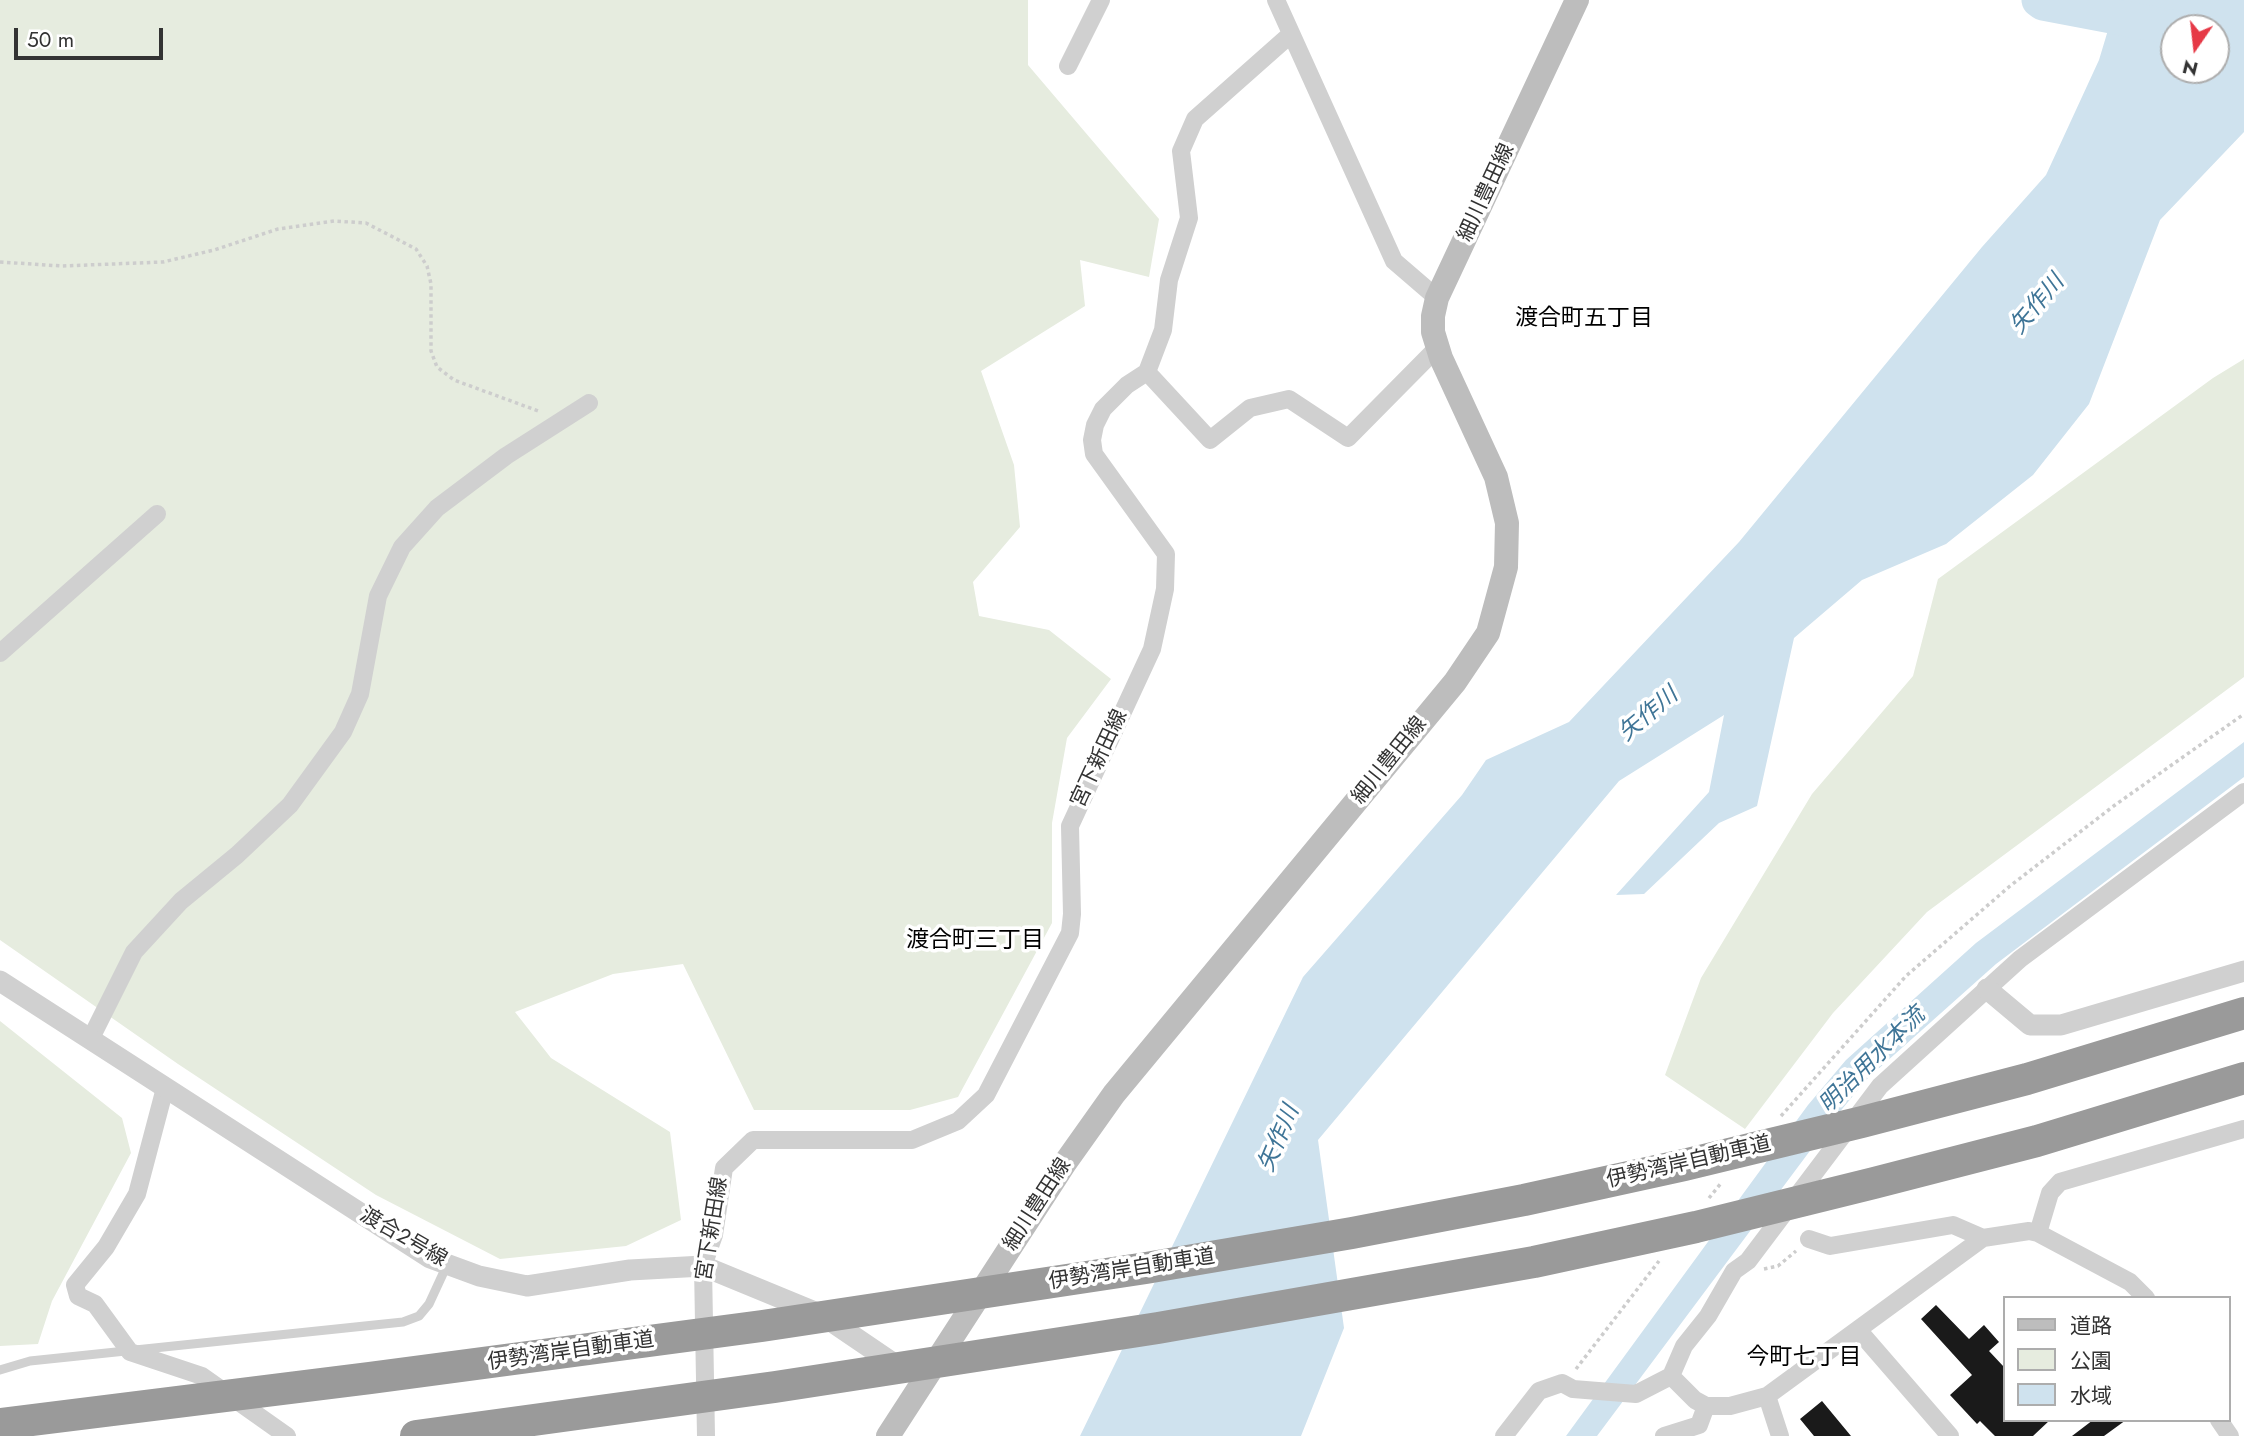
<!DOCTYPE html>
<meta charset="utf-8">
<style>
body{margin:0}
#map{position:relative;width:2244px;height:1436px;overflow:hidden;background:#fff;font-family:Jost,"Noto Sans JP",sans-serif}
canvas{display:block}
.legend{position:absolute;left:2003px;top:1296px;width:228px;height:126px;box-sizing:border-box;background:#fff;border:2px solid #adadad;margin:0;padding:9px 12px;list-style:none;font-size:21px;color:#333}
.legend li{display:flex;align-items:center;gap:14px;height:35px}
.legend b{width:35px;border:2px solid #adadad}
.north{position:absolute;left:2160px;top:14px;width:70px;height:70px;box-sizing:border-box;background:#fff;border:2px solid #adadad;border-radius:50%;rotate:194deg;font-size:19px;font-weight:700;line-height:28px;text-align:center;color:#333}
.north::after{content:'';display:block;margin:auto;width:24px;height:32px;background:#e63946;clip-path:polygon(50% 0,100% 100%,50% 72%,0 100%)}
.scale{position:absolute;left:14px;top:28px;width:149px;height:32px;box-sizing:border-box;border:4px solid #333;border-top:0;padding-left:9px;font-size:21px;line-height:24px;white-space:nowrap;color:#333;-webkit-text-stroke:5px #fff;paint-order:stroke}
</style>
<div id="map">
<canvas width="2244" height="1436"></canvas>
<ul class="legend">
<li><b style="height:9px;background:#bdbdbd"></b>道路</li>
<li><b style="height:19px;background:#e6ecdf"></b>公園</li>
<li><b style="height:19px;background:#cfe2ee"></b>水域</li>
</ul>
<div class="north">N</div>
<div class="scale">50 m</div>
</div>
<script>
const context = document.querySelector('canvas').getContext('2d');
context.lineJoin = 'round';
function fill(path, color) {
  context.fillStyle = color;
  context.fill(path, 'evenodd');
}
function toPath(rows) {
  const path = new Path2D();
  for (const r of rows) {
    path.moveTo(r[0], r[1]);
    for (let i = 2; i < r.length; i += 2) path.lineTo(r[i], r[i + 1]);
  }
  return path;
}
function trace(path, color, width, dash) {
  context.strokeStyle = color;
  context.lineWidth = width;
  context.lineCap = dash ? 'butt' : 'round';
  context.setLineDash(dash || []);
  context.stroke(path);
}
function write(font, color, halo, rows, align = 'center') {
  context.font = font + ' Jost,"Noto Sans JP",sans-serif';
  context.lineWidth = 7;
  context.setLineDash([]);
  context.textBaseline = 'middle';
  context.strokeStyle = halo;
  context.fillStyle = color;
  for (const [text, x, y, turn = 0] of rows) {
    context.save();
    context.translate(x, y);
    context.rotate((+turn || 0) * Math.PI / 180);
    context.textAlign = isNaN(turn) ? turn : align;
    if (halo) context.strokeText(text, 0, 0);
    context.fillText(text, 0, 0);
    context.restore();
  }
}
fill(toPath([
 [0,0,1028,0,1028,65,1159,219,1149,277,1080,260,1085,306,981,371,1014,465,1020,527,973,582,979,616,1049,630,1111,679,1067,738,1052,823,1052,923,958,1097,910,1110,754,1110,683,964,613,974,515,1012,551,1058,670,1132,681,1220,626,1246,500,1259,376,1195,178,1064,0,940],
 [2244,359,2244,677,1927,912,1833,1013,1745,1129,1665,1075,1701,978,1812,794,1913,676,1938,579,2213,378],
 [0,1021,122,1118,131,1153,52,1301,38,1344,0,1346]
]), '#e6ecdf');
fill(toPath([
 [2117,0,2244,0,2244,132,2160,220,2089,404,2033,475,1946,544,1862,580,1794,638,1757,806,1719,823,1644,894,1616,895,1709,792,1724,715,1619,781,1318,1140,1344,1328,1301,1436,1080,1436,1303,977,1462,795,1486,760,1569,722,1739,542,1982,247,2046,175,2099,60],
 [2174,28,2216,28,2216,70,2174,70],
 [2244,742,2244,777,1996,964,1867,1079,1833,1120,1597,1436,1566,1436,1808,1105,1846,1060,1976,943]
]), '#cfe2ee');
trace(toPath([
 [2039,0,2043,3,2175,28]
]), '#cfe2ee', 35);
fill(toPath([
 [1936,1305,1969,1339,1984,1325,1999,1342,1989,1351,2004,1367,2004,1420,2050,1420,2033,1436,1995,1436,1980,1421,1977,1424,1950,1395,1972,1375,1921,1319],
 [1822,1401,1851,1436,1814,1436,1800,1419],
 [2093,1420,2126,1420,2104,1436,2072,1436]
]), '#1a1a1a');
trace(toPath([
 [0,262,62,266,163,262,214,250,278,229,334,221,366,223,416,249,427,266,431,284,431,351,437,367,454,380,541,412],
 [1781,1116,1906,976,2010,886,2115,805,2244,714],
 [1709,1198,1722,1182],
 [1764,1269,1778,1266,1796,1251],
 [1576,1369,1659,1261]
]), '#cdcdcd', 3.5, [3.5, 3.5]);
trace(toPath([
 [0,1370,30,1361,403,1322,419,1316,429,1304,447,1265]
]), '#d0d0d0', 9);
trace(toPath([
 [1276,0,1394,261,1437,298],
 [1068,66,1101,0],
 [1147,372,1210,440,1250,408,1289,399,1348,438,1438,347],
 [0,653,157,514],
 [90,1040,134,952,181,901,237,855,290,805,343,732,360,694,378,596,402,547,437,508,506,456,589,403],
 [165,1088,137,1194,106,1247,75,1285,78,1296,95,1304,130,1352,202,1376,287,1436],
 [2038,1233,2050,1193,2060,1182,2244,1129],
 [1809,1239,1830,1246,1953,1225,1983,1238],
 [1859,1331,1950,1436],
 [1671,1376,1684,1346,1708,1316,1734,1271,1748,1261,1880,1086,2020,959,2244,792],
 [1767,1396,1780,1436],
 [2219,1420,2230,1436],
 [706,1436,703,1266,714,1235,724,1168,753,1140,912,1140,958,1121,986,1095,1070,933,1072,914,1070,826,1152,649,1165,589,1166,554,1094,454,1092,440,1095,425,1103,409,1127,385,1147,372,1163,330,1169,280,1189,218,1181,151,1195,119,1291,34],
 [1504,1436,1539,1391,1562,1383,1573,1389,1636,1394,1671,1376,1695,1400,1706,1406,1730,1406,1767,1396,1983,1238,2029,1231,2038,1233,2130,1282,2146,1298],
 [1664,1436,1699,1425,1706,1406]
]), '#d0d0d0', 18);
trace(toPath([
 [0,981,430,1258,479,1276,527,1286,630,1270,703,1266,822,1315,903,1370],
 [1987,989,2030,1025,2061,1025,2244,971]
]), '#d0d0d0', 21);
trace(toPath([
 [888,1436,1065,1163,1114,1094,1455,682,1488,633,1506,567,1507,523,1496,477,1441,358,1433,332,1433,316,1437,298,1577,0]
]), '#bdbdbd', 24);
trace(toPath([
 [0,1424,370,1378,762,1326,1146,1268,1352,1233,1524,1200,1684,1165,1862,1122,2027,1079,2244,1013],
 [416,1436,775,1387,1158,1328,1534,1262,1696,1227,1874,1183,2037,1141,2244,1078]
]), '#9a9a9a', 32);
write('21px', '#333', '#fff', [
 ["細川豊田線",1487,193,-65],
 ["宮下新田線",1100,759,-65],
 ["細川豊田線",1390,761,-51],
 ["伊勢湾岸自動車道",1689,1163,-13],
 ["細川豊田線",1038,1205,-57],
 ["宮下新田線",713,1229,-81],
 ["渡合２号線",403,1238,30],
 ["伊勢湾岸自動車道",1132,1270,-9],
 ["伊勢湾岸自動車道",571,1352,-8]
]);
write('italic 23px', '#3f7597', '#fff', [
 ["矢作川",2038,305,-50],
 ["矢作川",1649,715,-40],
 ["明治用水本流",1873,1061,-45],
 ["矢作川",1280,1139,-67]
]);
write('23px', '#000', '#fff', [
 ["渡合町五丁目",1584,319],
 ["渡合町三丁目",975,941],
 ["今町七丁目",1804,1358]
]);
</script>
